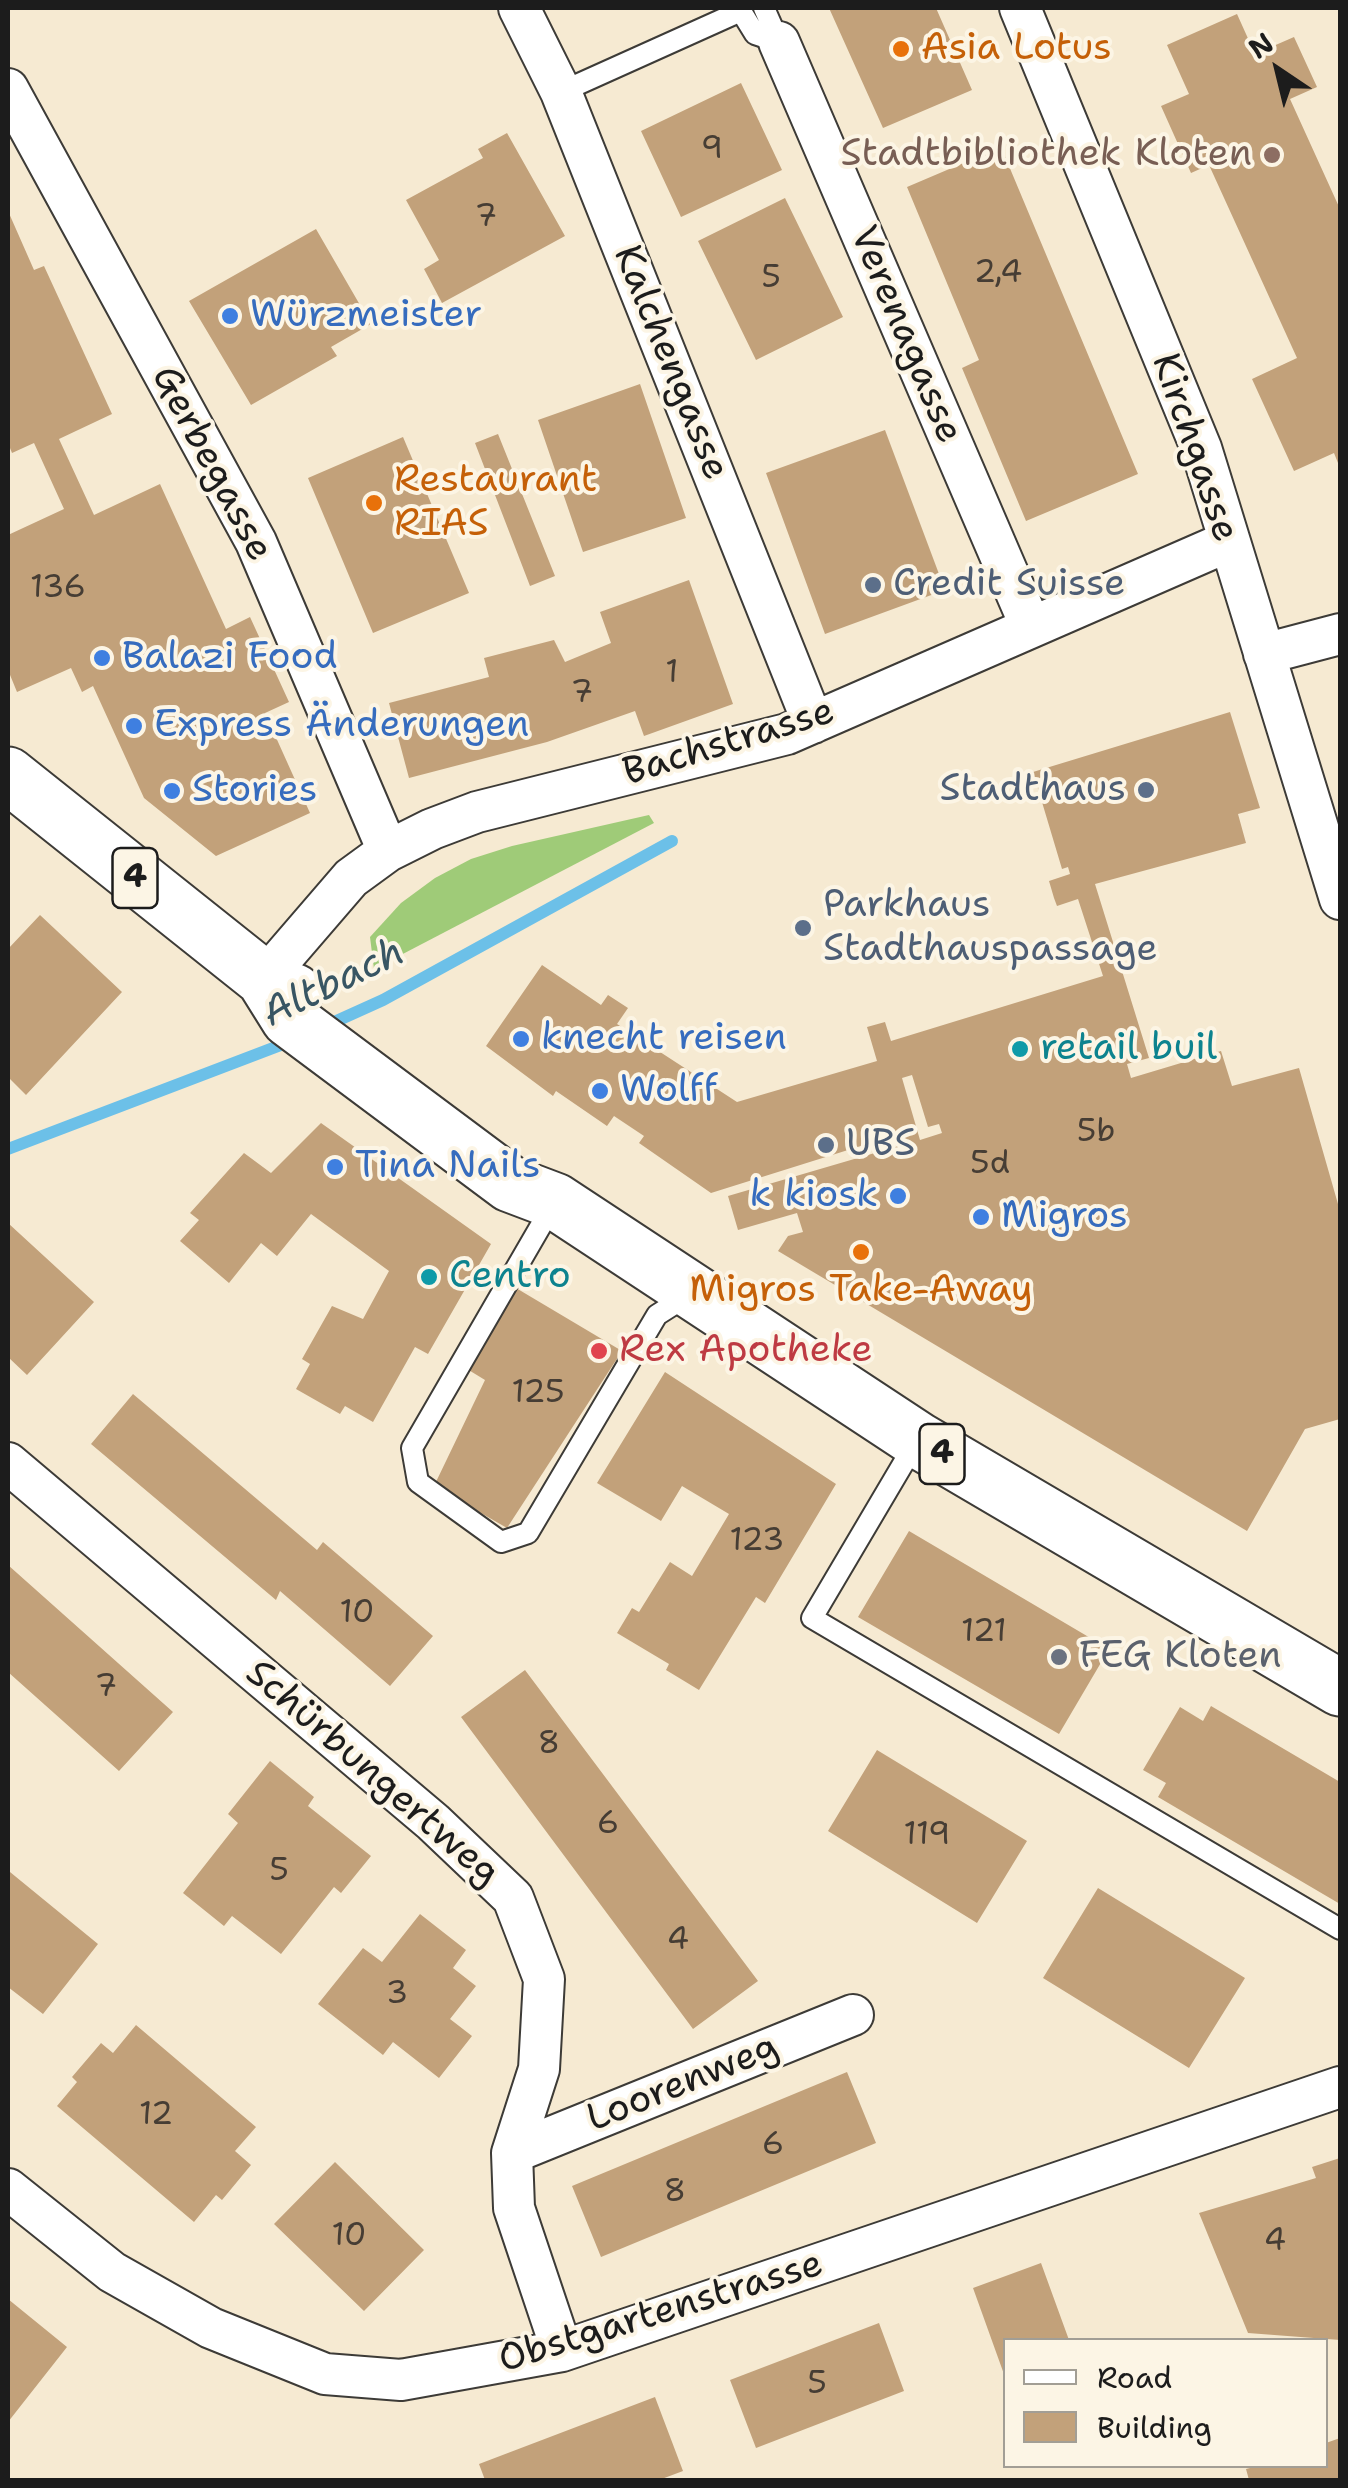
<!DOCTYPE html>
<meta charset="utf-8">
<style>
body{margin:0}
#map{position:relative;width:1348px;height:2488px;overflow:hidden;background:#f6ead2;font-family:"Shantell Sans",sans-serif}
canvas{display:block}
.frame{position:absolute;inset:0;border:10px solid #1c1c1c;pointer-events:none}
.legend{position:absolute;left:1003px;top:2338px;width:325px;height:130px;box-sizing:border-box;background:#fcf5e5;border:2px solid #a29e95;margin:0;padding:12px 18px;list-style:none;font-size:30px;color:#1c1c1c}
.legend li{display:flex;align-items:center;gap:20px;height:50px}
.legend b{width:50px;border:2px solid #a29e95}
.north{position:absolute;left:1228px;top:20px;width:100px;height:100px;-webkit-text-stroke:8px #fcf5e5;paint-order:stroke;rotate:325deg;font-size:28px;font-weight:700;line-height:40px;text-align:center;color:#1c1c1c}
.north::after{content:'';display:block;margin:auto;width:35px;height:45px;background:#1c1c1c;clip-path:polygon(50% 0,100% 100%,50% 72%,0 100%)}
</style>
<div id="map">
<canvas width="1348" height="2488"></canvas>
<div class="frame"></div>
<ul class="legend">
<li><b style="height:12px;background:#fff"></b>Road</li>
<li><b style="height:28px;background:#c2a17a"></b>Building</li>
</ul>
<div class="north">N</div>
</div>
<script>
const context = document.querySelector('canvas').getContext('2d');
context.lineJoin = 'round';
function fill(path, color) {
  context.fillStyle = color;
  context.fill(path, 'evenodd');
}
function toPath(rows) {
  const path = new Path2D();
  for (const r of rows) {
    path.moveTo(r[0], r[1]);
    for (let i = 2; i < r.length; i += 2) path.lineTo(r[i], r[i + 1]);
  }
  return path;
}
function trace(path, color, width, dash) {
  context.strokeStyle = color;
  context.lineWidth = width;
  context.lineCap = dash ? 'butt' : 'round';
  context.setLineDash(dash || []);
  context.stroke(path);
}
function write(font, color, halo, rows, align = 'center') {
  context.font = font + ' "Shantell Sans",sans-serif';
  context.lineWidth = 8;
  context.setLineDash([]);
  context.textBaseline = 'middle';
  context.strokeStyle = halo;
  context.fillStyle = color;
  for (const [text, x, y, turn = 0] of rows) {
    context.save();
    context.translate(x, y);
    context.rotate((+turn || 0) * Math.PI / 180);
    context.textAlign = isNaN(turn) ? turn : align;
    if (halo) context.strokeText(text, 0, 0);
    context.fillText(text, 0, 0);
    context.restore();
  }
}
fill(toPath([
 [649,815,654,823,374,969,370,937,401,903,435,878,471,859,512,846]
]), '#9fcb78');
trace(toPath([
 [321,1028,383,1000,672,841],
 [8,1149,294,1040]
]), '#6cc0e8', 12);
fill(toPath([
 [829,8,936,8,972,90,883,128],
 [1237,14,1255,54,1294,37,1317,87,1290,99,1340,209,1340,468,1334,453,1294,471,1252,379,1297,358,1209,165,1191,173,1161,106,1189,94,1167,45],
 [741,83,782,170,681,217,641,131],
 [507,133,565,236,442,303,424,269,439,260,406,200,483,158,478,149],
 [1001,147,1138,474,1026,521,962,368,979,360,907,187],
 [785,198,843,317,756,360,698,241],
 [8,211,34,270,44,266,112,414,59,439,94,515,160,484,226,629,250,617,289,702,265,713,310,813,216,856,144,798,93,686,82,692,71,668,17,692,8,670,8,535,64,509,34,443,12,453,8,443],
 [316,229,371,324,331,347,337,356,251,405,189,301],
 [640,384,686,518,583,552,538,420],
 [885,430,945,590,825,634,766,473],
 [498,434,555,576,530,586,475,443],
 [403,437,469,593,373,633,308,478],
 [689,580,733,704,644,736,635,711,547,742,409,778,389,703,489,677,484,658,554,640,565,662,611,643,600,612],
 [1230,712,1260,808,1238,814,1246,843,1095,884,1149,1058,1127,1064,1131,1078,1221,1051,1232,1086,1299,1068,1340,1211,1340,1419,1305,1429,1247,1531,778,1251,788,1236,803,1232,797,1213,738,1230,728,1196,902,1145,899,1134,711,1193,639,1143,644,1136,614,1116,607,1126,556,1091,553,1096,486,1046,542,965,601,1005,608,995,628,1008,617,1024,737,1102,877,1061,867,1027,885,1022,891,1041,1103,976,1078,899,1057,906,1054,898,1049,881,1070,874,1068,867,1062,869,1033,772],
 [912,1075,928,1127,939,1124,942,1133,920,1140,902,1078],
 [40,915,122,992,26,1095,8,1077,8,949],
 [321,1123,491,1244,428,1354,415,1347,373,1422,345,1406,340,1414,296,1389,310,1364,302,1359,332,1306,363,1319,389,1271,311,1214,277,1256,261,1243,229,1283,180,1241,199,1220,190,1213,244,1153,271,1173],
 [8,1223,94,1302,27,1375,8,1357],
 [516,1288,622,1351,507,1528,434,1486,485,1380,467,1369],
 [665,1372,836,1484,765,1603,756,1597,699,1690,666,1670,669,1664,617,1633,632,1608,639,1612,670,1562,692,1576,729,1514,682,1486,661,1521,597,1483],
 [133,1394,317,1550,323,1542,433,1636,390,1686,280,1591,276,1600,91,1444],
 [909,1531,1109,1649,1059,1734,858,1617],
 [8,1565,173,1712,119,1771,8,1672],
 [525,1670,758,1981,693,2029,461,1717],
 [1211,1706,1340,1782,1340,1904,1158,1797,1166,1783,1143,1770,1180,1707,1203,1721],
 [877,1750,1027,1841,977,1923,828,1831],
 [270,1761,314,1797,308,1806,371,1856,341,1893,334,1887,281,1954,232,1916,224,1926,183,1893,238,1823,228,1814],
 [10,1872,98,1944,43,2014,8,1987],
 [1098,1888,1245,1978,1189,2068,1043,1978],
 [420,1914,466,1950,453,1968,476,1986,450,2019,472,2036,439,2078,393,2042,383,2055,318,2004,363,1948,382,1962],
 [136,2025,256,2127,235,2151,251,2165,222,2200,216,2195,194,2222,57,2106,77,2082,72,2077,101,2043,113,2053],
 [847,2072,876,2143,601,2257,572,2186],
 [1340,2158,1340,2340,1248,2333,1199,2213,1316,2178,1312,2167],
 [335,2162,424,2250,364,2311,274,2224],
 [1041,2263,1069,2340,1006,2340,1005,2377,973,2288],
 [8,2299,67,2347,8,2422],
 [879,2323,904,2391,756,2448,730,2380],
 [655,2397,683,2471,659,2480,485,2480,479,2464],
 [1340,2438,1340,2480,1249,2480,1246,2469,1258,2466,1326,2466,1326,2443]
]), '#c2a17a');
const service = toPath([
 [739,8,755,34,779,42],
 [764,8,779,42],
 [561,92,741,11],
 [554,1203,412,1448,418,1482,501,1542,528,1533,657,1315,690,1294],
 [916,1442,812,1618,1340,1929]
]);
const minor = toPath([
 [519,8,561,92,813,723],
 [1020,8,1201,448,1340,899],
 [779,42,1031,627],
 [8,89,256,542,388,851],
 [1264,654,1340,634],
 [264,979,351,878,388,851,432,829,477,812,787,734,1227,542],
 [8,1463,433,1822,513,1898,544,1979,539,2069,512,2153,514,2208,562,2351],
 [512,2153,853,2015],
 [8,2189,112,2272,211,2328,325,2374,401,2380,562,2351,1340,2087]
]);
const primary = toPath([
 [8,775,264,979,295,992],
 [264,979,289,1019,510,1184,555,1201,918,1440,1340,1688]
]);
trace(service, '#3d3b37', 24);
trace(minor, '#3d3b37', 44);
trace(primary, '#3d3b37', 59);
trace(service, '#fff', 20);
trace(minor, '#fff', 40);
trace(primary, '#fff', 55);
for (const [x, y, r, color] of [
 [901,49,10,"#e8710a"],
 [1272,155,10,"#8d6e63"],
 [230,316,10,"#3f7fe0"],
 [374,503,10,"#e8710a"],
 [873,585,10,"#5c6f8a"],
 [102,658,10,"#3f7fe0"],
 [134,726,10,"#3f7fe0"],
 [1146,790,10,"#5c6f8a"],
 [172,791,10,"#3f7fe0"],
 [803,928,10,"#5c6f8a"],
 [521,1039,10,"#3f7fe0"],
 [1020,1049,10,"#0f9aa8"],
 [600,1091,10,"#3f7fe0"],
 [826,1145,10,"#5c6f8a"],
 [335,1167,10,"#3f7fe0"],
 [898,1196,10,"#3f7fe0"],
 [981,1217,10,"#3f7fe0"],
 [861,1252,10,"#e8710a"],
 [429,1277,10,"#0f9aa8"],
 [599,1351,10,"#e0444e"],
 [1059,1657,10,"#6b7280"]
]) {
  const dot = new Path2D();
  dot.arc(x, y, r, 0, 2 * Math.PI);
  context.fillStyle = color;
  context.fill(dot);
  trace(dot, '#fcf5e5', 4);
}
write('32px', '#463d34', null, [
 ["9",712,150],
 ["7",486,218],
 ["2,4",998,274],
 ["5",771,279],
 ["136",58,589],
 ["1",672,674],
 ["7",582,694],
 ["5b",1096,1133],
 ["5d",990,1165],
 ["125",538,1394],
 ["123",757,1542],
 ["10",357,1614],
 ["121",984,1633],
 ["7",106,1688],
 ["8",549,1745],
 ["6",608,1825],
 ["119",927,1836],
 ["5",279,1872],
 ["4",678,1941],
 ["3",397,1995],
 ["12",156,2116],
 ["6",773,2146],
 ["8",675,2193],
 ["10",349,2237],
 ["4",1275,2242],
 ["5",817,2385]
]);
for (const [x, y, w] of [
 [135,878,45],
 [942,1454,45]
]) {
  const box = new Path2D();
  box.roundRect(x - w / 2, y - 30, w, 60, 8);
  context.fillStyle = '#fcf5e5';
  context.fill(box);
  trace(box, '#1c1c1c', 2.5);
}
write('bold 35px', '#1c1c1c', null, [
 ["4",135,878],
 ["4",942,1454]
]);
write('38px', '#c56008', '#fcf5e5', [
 ["Asia Lotus",921,49],
 ["Restaurant",394,481],
 ["RIAS",394,525],
 ["Migros Take-Away",861,1291,"center"]
], 'left');
write('38px', '#785e54', '#fcf5e5', [
 ["Stadtbibliothek Kloten",1252,155]
], 'right');
write('38px', '#366cbe', '#fcf5e5', [
 ["Würzmeister",250,316],
 ["Balazi Food",122,658],
 ["Express Änderungen",154,726],
 ["Stories",192,791],
 ["knecht reisen",541,1039],
 ["Wolff",620,1091],
 ["Tina Nails",355,1167],
 ["k kiosk",878,1196,"right"],
 ["Migros",1001,1217]
], 'left');
write('38px', '#1c1c1c', '#fcf5e5', [
 ["Verenagasse",905,335,67],
 ["Kalchengasse",670,363,68],
 ["Kirchgasse",1194,448,71],
 ["Gerbegasse",211,464,62],
 ["Bachstrasse",729,743,-17],
 ["Schürbungertweg",372,1774,41],
 ["Loorenweg",683,2084,-22],
 ["Obstgartenstrasse",661,2313,-17]
]);
write('38px', '#4e5e75', '#fcf5e5', [
 ["Credit Suisse",893,585],
 ["Stadthaus",1126,790,"right"],
 ["Parkhaus",823,906],
 ["Stadthauspassage",823,950],
 ["UBS",846,1145]
], 'left');
write('38px', '#0d838f', '#fcf5e5', [
 ["retail buil",1040,1049],
 ["Centro",449,1277]
], 'left');
write('38px', '#be3a42', '#fcf5e5', [
 ["Rex Apotheke",619,1351]
], 'left');
write('38px', '#5b616d', '#fcf5e5', [
 ["FEG Kloten",1079,1657]
], 'left');
write('italic 40px', '#385563', '#fcf5e5', [
 ["Altbach",334,984,-26]
]);
</script>
